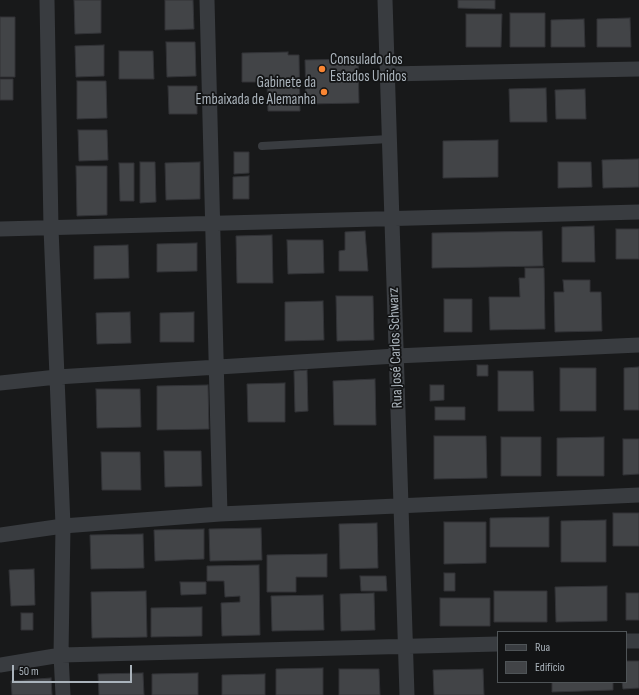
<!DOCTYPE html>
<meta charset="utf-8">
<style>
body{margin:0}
#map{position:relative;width:639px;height:695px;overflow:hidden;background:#18191a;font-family:"Sofia Sans Condensed",sans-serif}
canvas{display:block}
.legend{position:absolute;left:497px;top:631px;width:130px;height:52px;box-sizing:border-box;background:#131415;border:1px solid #4f5457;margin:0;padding:5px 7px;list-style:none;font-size:12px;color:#aab3bb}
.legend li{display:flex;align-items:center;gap:8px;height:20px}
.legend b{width:20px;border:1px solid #4f5457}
.scale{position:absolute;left:12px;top:665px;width:120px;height:18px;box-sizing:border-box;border:2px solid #aab3bb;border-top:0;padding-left:5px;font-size:12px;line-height:14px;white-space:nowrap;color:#aab3bb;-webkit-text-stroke:3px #131415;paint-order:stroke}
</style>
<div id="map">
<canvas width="639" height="695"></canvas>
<ul class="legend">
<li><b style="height:5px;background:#393c40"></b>Rua</li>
<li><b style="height:11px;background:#424447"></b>Edifício</li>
</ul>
<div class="scale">50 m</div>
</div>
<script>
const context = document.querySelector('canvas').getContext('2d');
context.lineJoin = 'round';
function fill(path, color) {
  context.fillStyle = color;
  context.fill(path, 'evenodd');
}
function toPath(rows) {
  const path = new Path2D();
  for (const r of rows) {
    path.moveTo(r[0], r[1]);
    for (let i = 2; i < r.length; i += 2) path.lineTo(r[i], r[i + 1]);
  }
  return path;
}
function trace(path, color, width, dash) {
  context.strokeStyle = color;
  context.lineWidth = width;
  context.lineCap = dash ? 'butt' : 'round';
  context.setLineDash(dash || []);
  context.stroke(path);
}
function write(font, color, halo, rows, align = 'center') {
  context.font = font + ' "Sofia Sans Condensed",sans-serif';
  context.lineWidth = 3.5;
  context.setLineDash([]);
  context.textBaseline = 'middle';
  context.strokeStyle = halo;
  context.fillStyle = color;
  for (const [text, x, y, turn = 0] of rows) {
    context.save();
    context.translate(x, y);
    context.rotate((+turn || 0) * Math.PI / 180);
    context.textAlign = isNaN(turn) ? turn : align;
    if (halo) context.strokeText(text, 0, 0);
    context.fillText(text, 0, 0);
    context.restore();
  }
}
const building = toPath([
 [74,0,101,0,101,33,75,34,74,0],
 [165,0,193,0,194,29,165,30,165,0],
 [458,0,495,0,495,9,458,8,458,0],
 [510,13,545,13,545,47,510,47,510,13],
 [466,14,502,14,501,47,466,47,466,14],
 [0,17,15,17,15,77,0,77,0,17],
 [630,18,631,47,597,47,597,19,630,18],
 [584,19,585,47,551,47,551,20,584,19],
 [166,42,195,42,196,76,167,77,166,42],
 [104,45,104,76,76,77,75,46,104,45],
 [119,51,153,51,154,79,119,79,119,51],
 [288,52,288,55,299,55,300,111,268,111,267,82,242,82,242,53,288,52],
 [358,59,359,103,306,104,305,60,358,59],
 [0,79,13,79,13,100,0,100,0,79],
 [77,81,106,81,107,118,77,119,77,81],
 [168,86,197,86,197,114,169,114,168,86],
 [546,88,547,122,510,122,509,89,546,88],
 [585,89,586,119,556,119,555,90,585,89],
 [78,130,107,130,108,160,79,161,78,130],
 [498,140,498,177,443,178,443,141,498,140],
 [234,152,249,152,249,173,234,174,234,152],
 [639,159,639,187,603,188,602,160,639,159],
 [140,162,155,162,156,202,140,203,140,162],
 [200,162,200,199,166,200,165,163,200,162],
 [558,162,591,162,592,187,558,188,558,162],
 [119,163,134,163,134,201,120,201,119,163],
 [76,166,107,166,107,215,77,216,76,166],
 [249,176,249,199,233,199,233,177,249,176],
 [594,226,595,262,562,262,562,227,594,226],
 [616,229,639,229,639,259,616,259,616,229],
 [365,231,368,271,339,271,339,251,345,250,345,232,365,231],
 [542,231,543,266,432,268,432,233,542,231],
 [272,235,273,283,237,283,236,236,272,235],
 [287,240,323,240,324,273,288,274,287,240],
 [197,243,197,271,157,272,157,244,197,243],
 [128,245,129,278,94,279,94,246,128,245],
 [525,268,544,268,545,329,490,330,489,297,520,297,519,278,525,278,525,268],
 [563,280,590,280,590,292,601,292,602,331,555,332,554,292,564,292,563,280],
 [336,296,373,296,374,340,337,341,336,296],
 [444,299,472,299,472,332,444,332,444,299],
 [323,301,324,340,285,341,285,302,323,301],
 [130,312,131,343,97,344,96,313,130,312],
 [194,312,194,342,160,342,160,313,194,312],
 [477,365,488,365,488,376,477,376,477,365],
 [639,367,639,410,624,410,624,368,639,367],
 [560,368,596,368,596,411,560,411,560,368],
 [307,370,308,411,295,412,294,371,307,370],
 [498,371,533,371,534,411,498,411,498,371],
 [375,379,376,425,334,425,333,381,375,379],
 [285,383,285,422,248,422,247,384,285,383],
 [208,385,209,429,157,430,157,386,208,385],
 [430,385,444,385,444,400,430,401,430,385],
 [96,389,140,389,141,427,97,428,96,389],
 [435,407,465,407,465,420,435,420,435,407],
 [434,436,486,436,487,478,434,479,434,436],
 [501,437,541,437,541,476,501,476,501,437],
 [604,437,604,476,557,476,557,438,604,437],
 [623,439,639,439,639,474,623,475,623,439],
 [164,451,201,451,202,486,165,487,164,451],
 [101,452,140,452,141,490,102,490,101,452],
 [613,513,639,513,639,546,613,546,613,513],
 [549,517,549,547,490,547,490,518,549,517],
 [606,520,606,562,561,562,561,521,606,520],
 [444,522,486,522,486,563,444,564,444,522],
 [377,523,378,568,340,569,339,524,377,523],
 [261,528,262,560,210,561,209,529,261,528],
 [204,529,204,559,155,561,154,530,204,529],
 [143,534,144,568,91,569,90,535,143,534],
 [327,554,327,577,296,577,296,592,267,592,267,555,327,554],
 [259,565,260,635,222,636,221,603,240,602,240,596,225,597,224,581,207,581,207,566,259,565],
 [34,569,35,605,11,606,9,570,34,569],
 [444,573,455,573,455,591,444,591,444,573],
 [360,576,386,576,387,591,361,591,360,576],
 [180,582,206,582,206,594,181,595,180,582],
 [607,586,607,621,556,622,555,587,607,586],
 [146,591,147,637,92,638,91,592,146,591],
 [494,591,547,591,547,622,494,622,494,591],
 [374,593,375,630,341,631,340,594,374,593],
 [626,593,639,593,639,620,626,620,626,593],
 [323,595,324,630,272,631,271,596,323,595],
 [440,598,490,598,490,626,440,626,440,598],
 [202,607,202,636,151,637,151,608,202,607],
 [21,613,33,613,33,630,21,630,21,613],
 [626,661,639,661,639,688,623,689,622,682,626,682,626,661],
 [323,668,323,695,276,695,276,669,323,668],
 [339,669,379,669,380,695,339,695,339,669],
 [483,669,484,695,434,695,433,670,483,669],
 [143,673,144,695,99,695,98,674,143,673],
 [198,673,198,695,152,695,152,674,198,673],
 [265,674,265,695,222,695,222,675,265,674],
 [51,678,52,695,12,695,11,681,51,678],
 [552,682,613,682,613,690,552,692,552,682]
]);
fill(building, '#424447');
trace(building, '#323337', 1);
trace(toPath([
 [262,146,389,139]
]), '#393c40', 8);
trace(toPath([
 [47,0,51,228,63,526,61,655,63,695],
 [207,0,220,514],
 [385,0,407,695],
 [387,74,639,69],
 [0,229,639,212],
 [0,383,57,377,396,356,639,345],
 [0,535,63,526,220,514,639,495],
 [626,641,639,641],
 [0,665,61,655,498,644]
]), '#393c40', 15);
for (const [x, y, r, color] of [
 [322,69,4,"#f98532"],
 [324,92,4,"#f98532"]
]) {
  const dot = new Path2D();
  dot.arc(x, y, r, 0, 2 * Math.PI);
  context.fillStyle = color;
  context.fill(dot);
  trace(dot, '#131415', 1.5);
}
write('15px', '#aab3bb', '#131415', [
 ["Consulado dos",330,60],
 ["Estados Unidos",330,77],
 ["Gabinete da",316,83,"right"],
 ["Embaixada de Alemanha",316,100,"right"]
], 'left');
write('15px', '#aab3bb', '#131415', [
 ["Rua José Carlos Schwarz",396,348,-92]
]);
</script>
